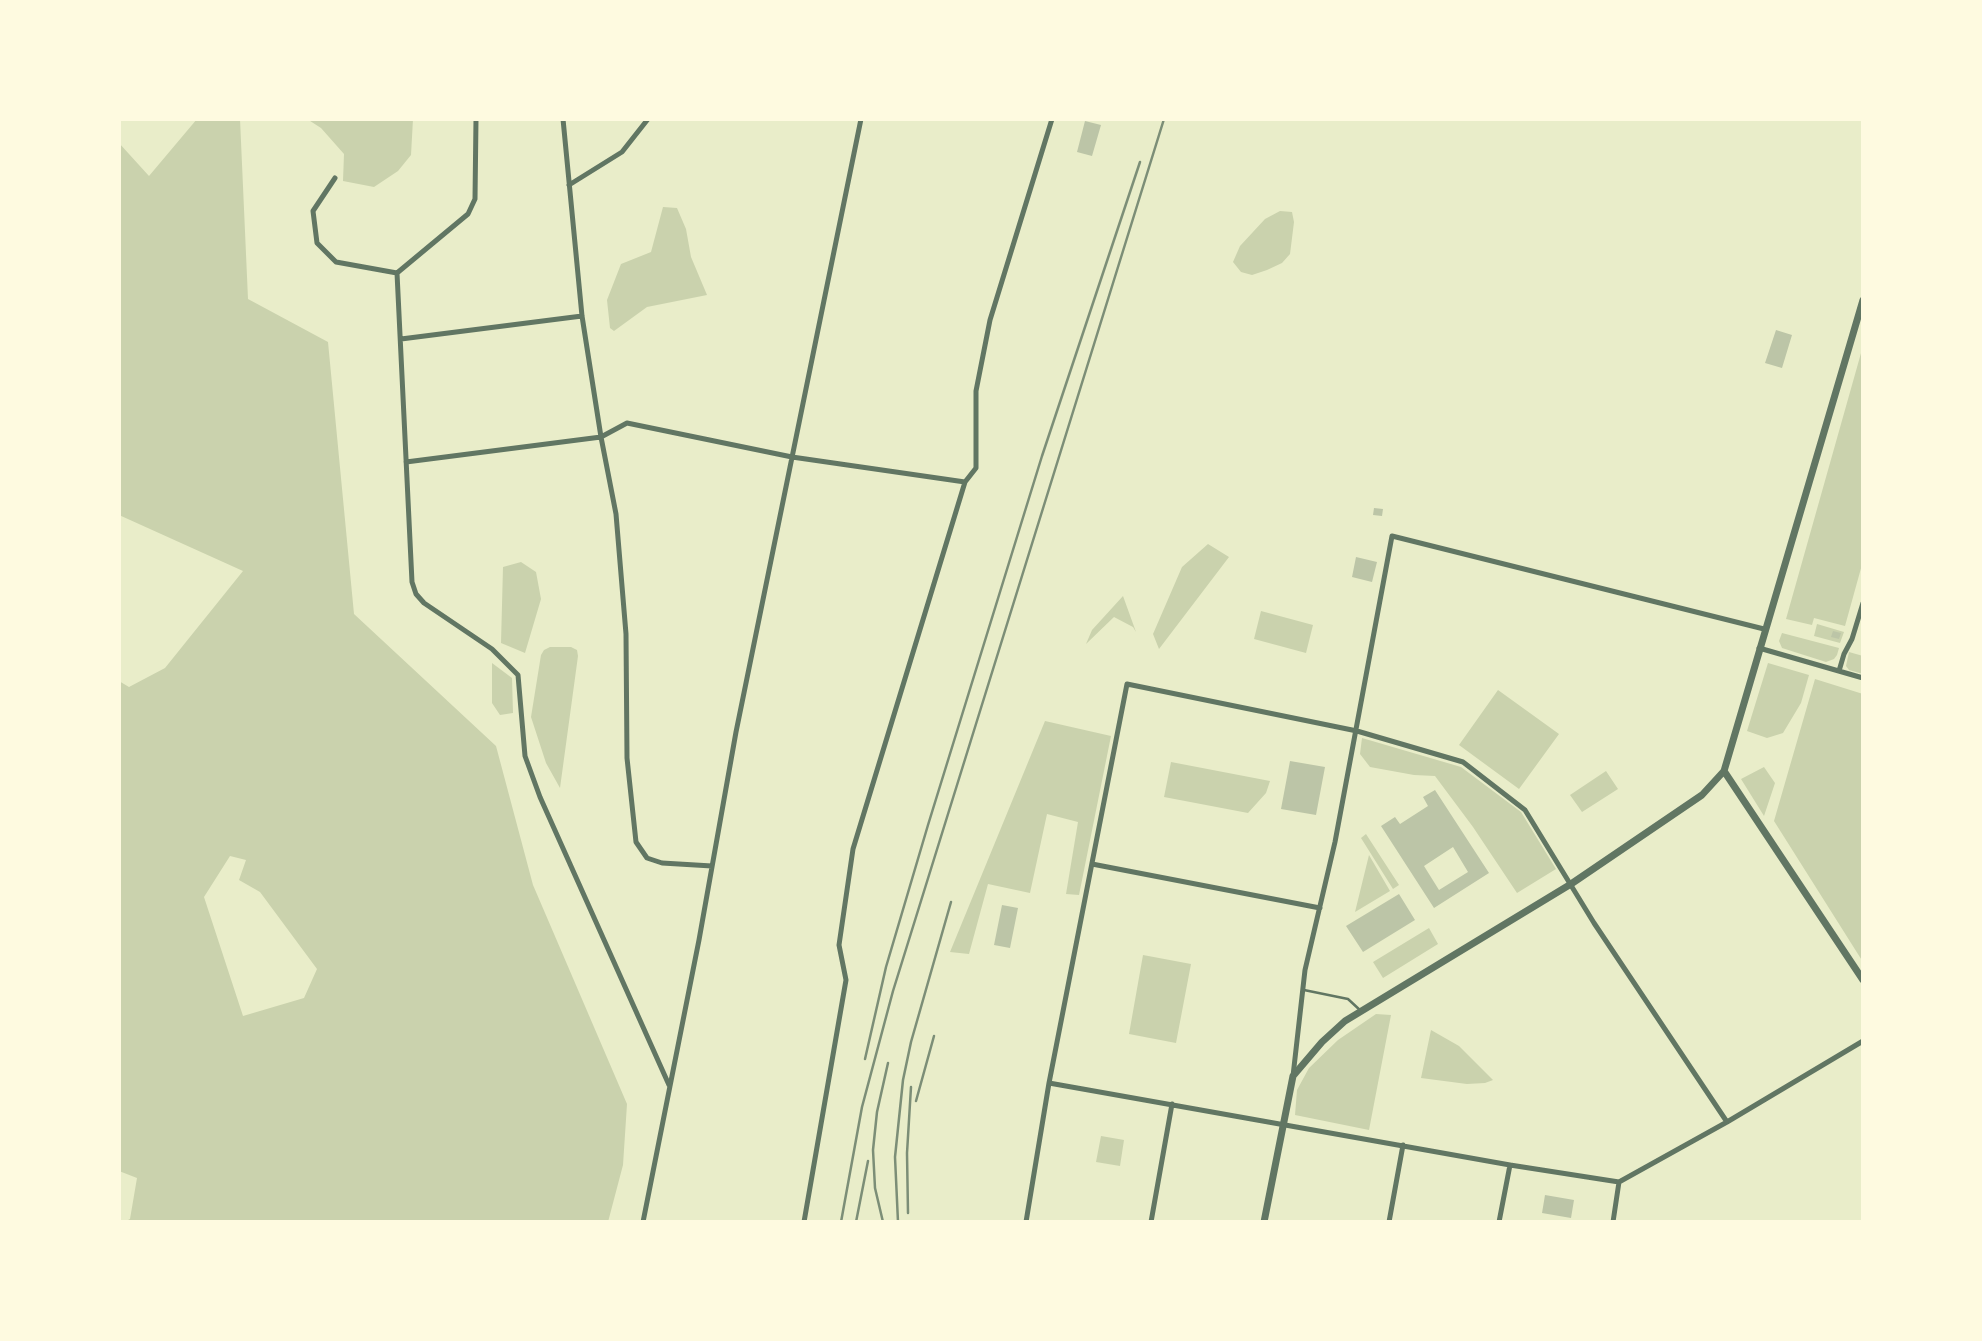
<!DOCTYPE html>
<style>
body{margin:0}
#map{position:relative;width:1982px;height:1341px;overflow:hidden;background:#e9edc9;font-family:"DM Sans",sans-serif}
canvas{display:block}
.frame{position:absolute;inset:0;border:121px solid #fefae0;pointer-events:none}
</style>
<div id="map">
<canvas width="1982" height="1341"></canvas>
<div class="frame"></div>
</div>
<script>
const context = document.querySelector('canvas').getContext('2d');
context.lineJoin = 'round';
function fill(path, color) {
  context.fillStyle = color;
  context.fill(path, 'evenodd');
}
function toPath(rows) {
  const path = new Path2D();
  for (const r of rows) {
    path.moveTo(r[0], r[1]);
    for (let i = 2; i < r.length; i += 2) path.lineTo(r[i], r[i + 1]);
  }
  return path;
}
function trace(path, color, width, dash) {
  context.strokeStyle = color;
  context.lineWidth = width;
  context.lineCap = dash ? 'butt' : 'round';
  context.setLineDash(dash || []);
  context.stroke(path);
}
fill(toPath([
 [197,119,240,119,248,299,328,342,354,614,496,746,533,885,627,1104,623,1165,608,1222,124,1222,130,1219,137,1178,119,1171,119,681,129,687,165,668,243,571,119,515,119,143,149,176],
 [230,856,246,860,239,880,260,892,317,969,304,998,243,1016,204,897],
 [307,119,413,119,411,155,398,171,374,187,343,181,344,154,321,128],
 [663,207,677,208,686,229,691,257,707,295,647,307,614,331,610,328,607,300,621,264,651,252],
 [1280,211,1292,212,1294,222,1290,254,1282,263,1267,270,1252,275,1241,272,1233,262,1240,246,1265,219],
 [1863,346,1863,561,1845,626,1814,618,1812,625,1786,619],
 [1208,544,1229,557,1159,649,1153,634,1182,567],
 [521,562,536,572,541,599,525,653,501,643,503,567],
 [1123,596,1136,632,1133,627,1114,617,1086,644,1092,630],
 [1261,611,1313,625,1306,653,1254,639],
 [1817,624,1844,632,1840,643,1814,636],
 [1782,633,1839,648,1837,655,1834,659,1826,662,1782,648,1779,641],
 [550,647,571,647,577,650,578,656,560,788,546,763,531,717,541,655,544,650],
 [1849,652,1863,656,1863,674,1849,670,1846,666],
 [492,663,512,678,513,713,500,715,492,703],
 [1768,663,1809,675,1801,703,1783,733,1767,738,1747,731],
 [1815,679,1863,694,1863,962,1774,821],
 [1498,690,1559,734,1519,789,1459,745],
 [1045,721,1111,736,1079,895,1066,894,1078,822,1047,814,1030,893,988,884,969,954,950,952],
 [1362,738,1461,767,1521,812,1556,869,1517,893,1473,827,1435,776,1414,775,1370,767,1360,754],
 [1171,762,1270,781,1266,793,1248,813,1164,797],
 [1764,767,1775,783,1764,816,1741,779],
 [1606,771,1618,789,1582,812,1570,795],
 [1366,834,1399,885,1393,889,1361,838],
 [1369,855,1390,891,1355,912],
 [1429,928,1438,944,1383,978,1373,962],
 [1143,955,1191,964,1176,1043,1129,1034],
 [1376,1014,1391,1015,1369,1130,1295,1115,1297,1090,1309,1068,1338,1040],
 [1431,1030,1459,1046,1493,1080,1485,1083,1467,1084,1421,1078],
 [1101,1136,1124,1140,1120,1166,1096,1162]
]), '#cad2ad');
fill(toPath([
 [1085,121,1101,125,1092,156,1077,152],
 [1776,330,1792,335,1782,368,1765,363],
 [1374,508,1383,509,1382,516,1373,515],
 [1356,557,1377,562,1372,582,1352,577],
 [1833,631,1841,633,1839,639,1831,637],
 [1290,761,1325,767,1316,815,1281,809],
 [1435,790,1489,873,1434,908,1381,826,1395,817,1400,824,1428,806,1423,797],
 [1453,847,1468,872,1439,890,1424,866],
 [1399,894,1415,920,1363,952,1346,926],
 [1002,905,1018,908,1010,948,994,945],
 [1545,1195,1574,1200,1571,1218,1542,1213]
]), '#bcc5a7');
trace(toPath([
 [1304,990,1348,999,1361,1011]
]), '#617663', 2.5);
trace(toPath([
 [563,119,582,316,601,437,616,514,626,634,627,758,636,842,647,858,662,863,712,866],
 [335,178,313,211,317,243,336,262,397,273],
 [569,185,622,152,648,119],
 [397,273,412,582,416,594,424,603,492,649,518,675,525,756,540,797,669,1085],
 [397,273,468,214,475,199,476,119],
 [401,339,582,316],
 [406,462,601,437,627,423,792,457,965,482],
 [1759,648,1863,678],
 [1839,671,1844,654,1852,639,1863,603],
 [1092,864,1320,908],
 [1293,1076,1305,970,1335,842,1392,536,1764,629],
 [1049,1083,1510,1165,1619,1182,1727,1122,1863,1041],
 [643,1222,699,940,736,732,861,119],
 [804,1222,846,980,839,945,853,849,965,482,976,468,976,391,990,320,1052,119],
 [1026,1222,1049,1083,1127,684,1357,731,1463,762,1525,810,1594,923,1727,1122],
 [1151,1222,1172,1104],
 [1389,1222,1403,1145],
 [1499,1222,1510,1165],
 [1613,1222,1619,1182]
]), '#617663', 5);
trace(toPath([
 [1724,771,1863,980],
 [1264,1222,1293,1076,1322,1042,1345,1021,1571,884,1702,795,1724,771,1863,300]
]), '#617663', 7);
trace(toPath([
 [865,1059,886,967,928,825,1042,456,1140,162],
 [916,1101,934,1036],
 [908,1213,907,1153,911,1087],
 [841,1222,862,1107,893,991,1164,119],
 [856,1222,868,1161],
 [883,1222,875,1188,873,1150,877,1112,888,1063],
 [898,1222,895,1157,903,1080,911,1042,951,902]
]), '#7c8e77', 2.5);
</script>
